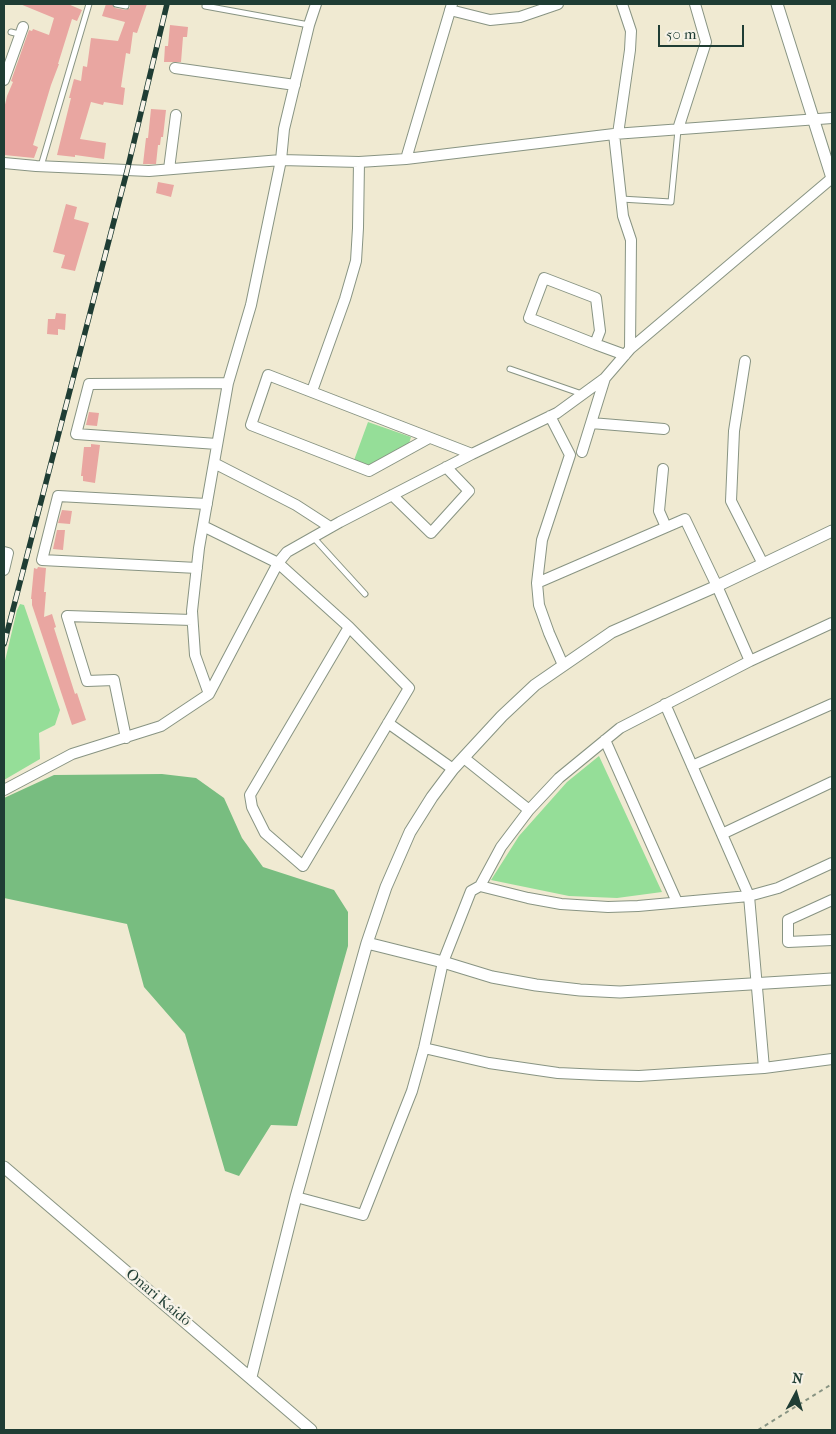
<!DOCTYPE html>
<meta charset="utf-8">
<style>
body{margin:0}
#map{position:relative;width:836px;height:1434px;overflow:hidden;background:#f0ead2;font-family:"IM FELL French Canon",serif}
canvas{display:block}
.frame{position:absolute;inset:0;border:5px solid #1f3d34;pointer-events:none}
.north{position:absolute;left:771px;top:1369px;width:50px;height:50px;-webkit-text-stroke:4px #f7f3e8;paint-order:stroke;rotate:6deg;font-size:14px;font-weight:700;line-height:20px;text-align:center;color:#1f3d34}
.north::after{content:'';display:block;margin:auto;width:18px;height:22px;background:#1f3d34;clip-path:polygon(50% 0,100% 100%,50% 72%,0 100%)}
.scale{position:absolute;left:658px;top:25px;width:86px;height:22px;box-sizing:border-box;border:2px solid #1f3d34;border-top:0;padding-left:6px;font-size:15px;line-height:18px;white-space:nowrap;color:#1f3d34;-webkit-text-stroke:4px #f7f3e8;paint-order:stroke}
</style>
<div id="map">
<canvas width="836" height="1434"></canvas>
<div class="frame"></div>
<div class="north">N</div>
<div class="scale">50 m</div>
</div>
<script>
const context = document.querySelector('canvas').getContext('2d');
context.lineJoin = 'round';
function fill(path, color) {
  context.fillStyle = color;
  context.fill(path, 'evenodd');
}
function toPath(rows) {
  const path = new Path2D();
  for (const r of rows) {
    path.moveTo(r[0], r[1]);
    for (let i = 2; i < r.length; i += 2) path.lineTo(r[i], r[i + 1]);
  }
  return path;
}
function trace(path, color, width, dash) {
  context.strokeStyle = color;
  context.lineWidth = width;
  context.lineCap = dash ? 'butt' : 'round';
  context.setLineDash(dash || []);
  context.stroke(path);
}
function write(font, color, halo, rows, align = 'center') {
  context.font = font + ' "IM FELL French Canon",serif';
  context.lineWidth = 5;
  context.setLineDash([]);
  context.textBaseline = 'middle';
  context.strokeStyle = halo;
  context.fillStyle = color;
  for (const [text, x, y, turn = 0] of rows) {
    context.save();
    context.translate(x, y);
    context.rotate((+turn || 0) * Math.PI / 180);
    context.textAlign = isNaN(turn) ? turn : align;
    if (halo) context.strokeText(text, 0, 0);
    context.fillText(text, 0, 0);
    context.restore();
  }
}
fill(toPath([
 [368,422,411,437,408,447,371,466,353,463],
 [20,604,24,605,60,710,55,725,39,733,40,759,4,780,4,665,17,610],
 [599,756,662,892,617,898,569,896,491,880,519,836,567,782]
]), '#95de98');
fill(toPath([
 [162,774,196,778,224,798,242,838,263,867,334,890,348,912,348,946,297,1126,271,1125,239,1176,225,1171,185,1034,144,987,127,924,4,898,4,798,54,775]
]), '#78bd80');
fill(toPath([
 [20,4,68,4,82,10,77,21,72,19,58,64,59,64,51,85,33,145,38,147,34,158,4,155,4,109,7,96,13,82,11,81,29,30,32,31,33,29,49,35,54,18],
 [106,4,112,4,115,8,126,10,130,8,130,4,147,4,137,33,133,32,130,54,126,53,121,87,125,88,123,105,104,102,103,105,91,102,80,139,106,143,104,159,75,155,75,157,57,155,71,98,69,98,74,79,81,81,83,66,87,67,91,38,118,41,125,22,102,16],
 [170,25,188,27,187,37,183,37,181,62,164,62,165,46,168,46],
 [151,109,166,110,163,137,161,137,160,145,158,145,156,164,143,164,146,138,148,138],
 [158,182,174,185,171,197,156,193],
 [66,204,77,207,74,219,89,223,75,271,61,268,65,255,53,252],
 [56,313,66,314,65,330,58,329,58,335,47,334,48,319,55,319],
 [89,412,99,413,97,426,86,425],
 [91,444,100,445,95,483,83,481,83,476,81,476,84,447,91,447],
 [62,510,72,511,70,524,58,523],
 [57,530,65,530,63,550,53,549],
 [38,567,46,568,44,592,46,592,44,617,52,614,56,627,54,628,75,694,77,693,86,720,72,725,32,605,32,599,31,599,34,568,37,569]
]), '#e9a6a1');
const service = toPath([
 [116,4,126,6],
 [205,6,309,25],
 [11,32,19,34],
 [41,166,89,4],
 [621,199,671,202,678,130],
 [510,369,582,394],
 [313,537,365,594]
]);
const minor = toPath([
 [450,10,490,20,520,17,558,4],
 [175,68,295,85],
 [4,80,23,27],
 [678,129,706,42,695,4],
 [614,134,623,216,631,240,630,349],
 [618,134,630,50,631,31,622,4],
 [406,159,452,4],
 [4,163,36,166,149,171,281,160,359,162,406,159,614,134,832,118],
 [169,169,176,115],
 [595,344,529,318,544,278,596,298,600,331,595,344,625,355],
 [745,361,734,431,731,501,763,564],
 [312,391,345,299,356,261,358,228,359,162],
 [550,416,570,455,542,540,537,583,539,605,549,633,563,665],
 [591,423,664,429],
 [429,438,369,471,251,425,268,375,472,454],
 [217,444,76,434,89,384,228,383],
 [582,452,605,378],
 [214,463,296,505,330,527],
 [663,469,659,511,666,527],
 [392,495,431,533,469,491,446,467],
 [203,526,278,563,349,627,409,688,303,866,265,833,252,807,250,795,349,627],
 [4,552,8,553,4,570],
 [197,568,42,560,58,496,207,504],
 [537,583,685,519,717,586,750,661],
 [209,694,195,655,193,626,192,611,199,548,228,383,251,305,281,160,284,129,309,25,316,4],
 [665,704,749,896,764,1068],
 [388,723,453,769],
 [126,738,114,680,87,681,67,616,192,620],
 [605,740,677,902],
 [464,758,529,810],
 [692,766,832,704],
 [4,790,72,754,161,726,209,694,278,563,287,552,340,522,472,454,557,413,605,378,630,349,832,178],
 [722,834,832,782],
 [480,886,528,898,561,904,608,907,638,906,749,896,778,888,832,863],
 [832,900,788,920,788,942,832,940],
 [424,1048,489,1063,558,1073,601,1075,639,1076,764,1068,832,1059],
 [296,1197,363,1215,412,1091,424,1048,443,962,471,891,480,886,501,847,529,810,559,778,620,728,750,661,832,623]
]);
const tertiary = toPath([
 [777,4,832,178],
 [367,943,443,962,492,977,536,985,580,990,620,992,832,979],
 [4,1167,311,1430],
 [251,1377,296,1197,367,943,386,887,410,832,432,797,453,769,502,716,535,685,612,632,717,586,832,531]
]);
trace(service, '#889483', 7);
trace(minor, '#889483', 12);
trace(tertiary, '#889483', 13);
trace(toPath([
 [758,1430,832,1384]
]), '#889483', 2, [4, 4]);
trace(service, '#fff', 5);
trace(minor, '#fff', 10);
trace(tertiary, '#fff', 11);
const rail = toPath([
 [4,644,127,171,167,4]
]);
trace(rail, '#1f3d34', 5.5);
trace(rail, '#f7f3e8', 4, [11]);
write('15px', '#1f3d34', '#f7f3e8', [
 ["Onari Kaidō",158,1298,40]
]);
</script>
